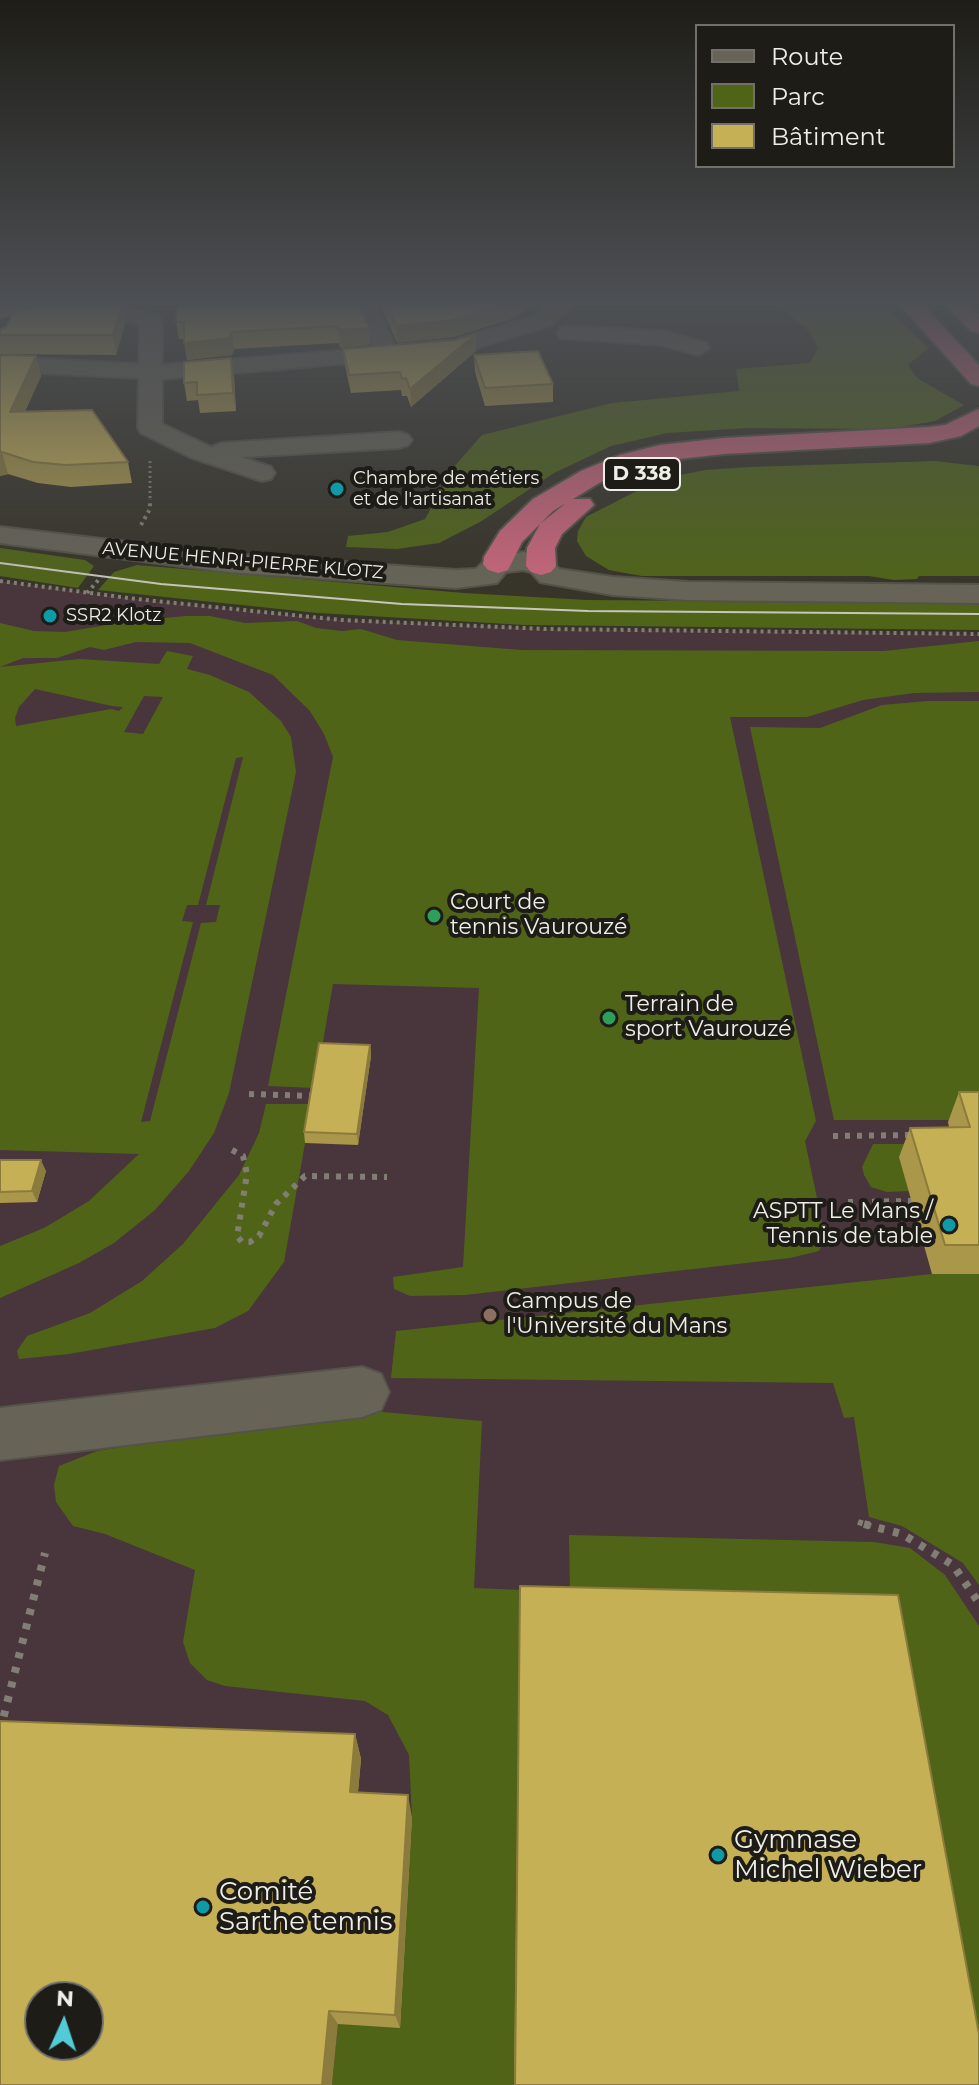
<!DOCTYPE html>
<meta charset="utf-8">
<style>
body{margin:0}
#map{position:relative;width:979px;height:2085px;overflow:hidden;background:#373429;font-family:Montserrat,sans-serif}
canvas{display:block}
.legend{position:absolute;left:695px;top:24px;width:260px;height:144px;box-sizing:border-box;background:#1d1c17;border:2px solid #71706a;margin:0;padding:10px 14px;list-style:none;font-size:24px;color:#efeee7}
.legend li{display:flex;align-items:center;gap:16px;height:40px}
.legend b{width:40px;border:2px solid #71706a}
.north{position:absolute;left:24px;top:1981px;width:80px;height:80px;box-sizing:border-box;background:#1d1c17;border:2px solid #71706a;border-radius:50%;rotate:3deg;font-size:22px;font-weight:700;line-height:32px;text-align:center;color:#efeee7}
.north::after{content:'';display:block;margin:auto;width:28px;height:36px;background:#52cbd7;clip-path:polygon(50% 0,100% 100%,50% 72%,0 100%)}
</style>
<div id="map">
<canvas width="979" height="2085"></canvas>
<ul class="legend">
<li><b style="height:10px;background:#676457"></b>Route</li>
<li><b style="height:22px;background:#506418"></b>Parc</li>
<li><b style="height:22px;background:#c6b056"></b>Bâtiment</li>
</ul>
<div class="north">N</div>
</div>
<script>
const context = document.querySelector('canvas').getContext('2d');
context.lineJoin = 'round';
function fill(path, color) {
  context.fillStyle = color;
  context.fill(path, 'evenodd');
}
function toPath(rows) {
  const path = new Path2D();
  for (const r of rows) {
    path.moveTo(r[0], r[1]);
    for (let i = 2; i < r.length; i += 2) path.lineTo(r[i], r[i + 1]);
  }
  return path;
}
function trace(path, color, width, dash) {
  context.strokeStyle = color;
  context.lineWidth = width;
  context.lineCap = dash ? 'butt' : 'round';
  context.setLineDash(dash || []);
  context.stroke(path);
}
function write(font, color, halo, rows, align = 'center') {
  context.font = font + ' Montserrat,sans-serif';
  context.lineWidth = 8;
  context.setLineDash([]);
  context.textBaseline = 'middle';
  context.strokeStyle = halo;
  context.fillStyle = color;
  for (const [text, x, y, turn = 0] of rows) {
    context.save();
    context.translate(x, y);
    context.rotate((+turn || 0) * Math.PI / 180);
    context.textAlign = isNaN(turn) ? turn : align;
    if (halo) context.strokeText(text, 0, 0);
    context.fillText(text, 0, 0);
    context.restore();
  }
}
fill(toPath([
 [0,581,136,599,341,620,546,629,979,634,979,2085,0,2085],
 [40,1997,88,1997,88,2045,40,2045]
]), '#49353c');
fill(toPath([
 [772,300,879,300,928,348,908,365,917,378,964,405,935,421,889,429,748,428,667,433,611,446,554,473,480,522,439,543,397,549,346,547,348,536,388,532,425,519,453,468,482,435,612,403,739,391,736,369,810,363,818,348,810,332],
 [935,461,979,466,979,576,919,576,917,579,894,580,869,576,642,576,609,570,586,556,577,541,578,531,586,517,660,479,705,470,749,467],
 [0,548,85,560,94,566,78,588,0,576],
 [137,565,464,593,587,600,979,603,979,630,525,625,318,613,98,590,114,572],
 [186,616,210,616,245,623,297,621,316,628,342,631,361,629,397,640,521,650,884,651,979,641,979,692,914,693,863,700,807,717,730,717,816,1121,805,1141,825,1236,819,1251,790,1258,465,1295,410,1296,394,1289,393,1277,463,1267,479,988,333,984,315,1088,268,1086,333,757,324,734,310,711,273,675,190,643,136,642,104,650,90,647,57,658,23,658,0,667,80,659,159,664,167,651,193,656,187,669,210,675,249,692,281,721,291,737,296,772,229,1093,214,1133,189,1171,155,1210,114,1243,79,1263,0,1298,0,1246,44,1228,89,1201,139,1154,0,1150,0,623,34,631,65,632,131,621],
 [35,689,112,706,123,707,119,711,111,709,16,726,15,718,19,707],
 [144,696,163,697,143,734,124,732],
 [243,757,206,905,220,905,216,922,201,923,150,1121,141,1122,193,922,182,921,187,905,198,905,236,758],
 [928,701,979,701,979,1120,834,1120,750,727,820,728,882,705],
 [266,1104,312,1104,284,1262,248,1311,215,1328,69,1354,19,1359,17,1351,27,1336,90,1313,142,1281,183,1244,239,1175,259,1133],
 [873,1144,979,1144,900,1157,909,1191,887,1192,871,1187,864,1175,862,1167],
 [932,1274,979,1274,979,1585,963,1563,902,1526,869,1517,854,1417,844,1418,833,1383,391,1378,396,1331],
 [360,1410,482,1421,474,1588,570,1592,569,1535,874,1542,910,1548,945,1575,979,1626,979,2085,332,2085,338,2024,412,1817,409,1755,388,1715,365,1701,225,1686,207,1680,190,1663,183,1642,195,1570,105,1534,73,1526,56,1502,54,1485,59,1466,97,1451]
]), '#506418');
const minor = toPath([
 [553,300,576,300,552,325,456,354,162,379,162,424,211,447,221,443,399,432,408,435,412,440,408,445,399,448,241,457,271,467,275,473,271,479,262,481,190,457,141,433,138,428,139,378,0,371,0,357,139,364,140,325,123,319,55,320,52,315,63,309,124,307,159,316,162,321,162,365,374,348,362,319,311,321,308,316,319,310,378,307,395,346,454,340,536,315,553,300],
 [568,326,664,331,706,343,709,348,698,355,662,345,560,338,557,333,560,328,568,326],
 [0,527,229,554,456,570,476,569,488,558,524,552,551,560,559,569,613,577,688,582,979,585,979,603,688,600,613,595,540,582,531,572,523,570,506,572,497,583,456,588,229,572,0,543,0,527],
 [362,1367,381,1374,389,1392,381,1410,362,1417,0,1460,0,1408,362,1367]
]);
const highway = toPath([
 [896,300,918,300,979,365,979,386,971,384,896,300],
 [941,300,964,300,979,314,979,333,971,331,941,300],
 [979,409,979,426,961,436,929,443,724,454,661,461,638,467,599,483,573,499,590,499,594,505,562,534,555,548,556,566,551,572,541,575,531,572,526,566,527,548,540,524,566,503,553,511,522,542,508,570,498,573,488,570,483,564,484,557,500,531,533,499,581,471,620,455,660,445,724,438,929,427,945,425,979,409]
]);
trace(minor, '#545349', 4);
trace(highway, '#545349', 4);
trace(toPath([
 [150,461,150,501]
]), '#817e75', 3, [2, 3]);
trace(toPath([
 [141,525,150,509,150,499],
 [0,581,136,599,341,620,546,629,979,634],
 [87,593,101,577]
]), '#817e75', 4, [3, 4]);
trace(toPath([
 [249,1094,314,1096],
 [833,1136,912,1135],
 [232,1150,243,1156,247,1174,237,1236,242,1242,250,1242,259,1236,276,1204,305,1176,387,1177],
 [848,1202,912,1201],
 [858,1522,871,1526]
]), '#817e75', 6, [5, 7]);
trace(toPath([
 [864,1524,902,1534,953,1565,979,1603],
 [0,1731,45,1553]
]), '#817e75', 8, [6, 9]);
fill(minor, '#676457');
fill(highway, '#c9667b');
trace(toPath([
 [0,563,161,584,402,604,588,611,979,614]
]), '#c7c6be', 2);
fill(toPath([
 [0,300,132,300,130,306,122,306,125,323,116,355,0,354,0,329,6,327,13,315],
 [178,300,541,300,526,309,514,318,453,337,397,343,380,304,359,305,369,328,370,345,340,348,339,343,234,349,232,355,187,360,184,339,179,339,176,322],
 [343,349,476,351,411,407,407,396,402,396,401,390,351,393,345,366],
 [0,355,36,356,41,376,25,411,128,462,132,483,71,487,38,483,8,474,0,476],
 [474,355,553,384,553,402,485,406,475,372],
 [234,376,236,411,200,413,198,400,187,401,184,383],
 [370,1045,371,1056,358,1145,305,1143,304,1132],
 [959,1092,979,1092,979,1274,932,1274,899,1157,910,1128,949,1127,948,1122],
 [0,1160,46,1171,37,1202,0,1203],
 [520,1586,979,2085,514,2085],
 [355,1734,361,1759,358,1792,412,1817,400,2028,338,2024,0,2085]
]), '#aa974a');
fill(toPath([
 [0,300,35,300,37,307,0,319],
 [304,300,318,300,319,307,305,315],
 [516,300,541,300,526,309,514,318,453,337,397,343,396,326],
 [122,304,125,323,116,355,113,335],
 [369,328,370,345,340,348,339,330],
 [232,332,234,349,232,355,187,360,184,343],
 [476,334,476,351,411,407,410,389],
 [36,356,41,376,16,432,10,412],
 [231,358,234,376,236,411,233,393],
 [2,452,8,474,0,476,0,453],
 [370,1045,371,1056,358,1145,357,1134],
 [41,1160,46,1171,37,1202,32,1191],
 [355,1734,361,1759,356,1814,350,1792],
 [408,1795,412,1817,400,2028,395,2015],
 [329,2011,338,2024,332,2085,322,2085]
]), '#8b7b3c');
const building = toPath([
 [178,300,304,300,307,306,359,305,369,328,339,330,338,326,232,332,230,338,184,343,184,322,176,322,178,300],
 [384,300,516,300,453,320,396,326,384,300],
 [122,304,113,335,0,335,0,329,6,327,14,312,35,306,122,304],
 [476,334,410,389,406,378,402,379,400,372,349,375,343,349,456,340,476,334],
 [538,351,553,384,485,388,474,355,538,351],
 [0,355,36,356,10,412,92,410,128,462,66,465,33,462,2,452,0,453,0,355],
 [231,358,233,393,197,395,197,382,184,383,184,362,231,358],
 [319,1043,370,1045,357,1134,304,1132,319,1043],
 [959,1092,979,1092,979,1245,945,1245,910,1128,970,1127,959,1092],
 [0,1160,41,1160,32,1191,0,1192,0,1160],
 [520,1586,898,1595,979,2034,979,2085,515,2085,520,1586],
 [0,1721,355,1734,350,1792,408,1795,395,2015,329,2011,322,2085,0,2085,0,1721],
 [40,1997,88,1997,88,2045,40,2045,40,1997]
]);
fill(building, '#c6b056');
trace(building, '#8b7b3c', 2);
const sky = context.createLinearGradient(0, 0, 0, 592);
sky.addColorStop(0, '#1e1d17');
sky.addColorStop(0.51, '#4d5054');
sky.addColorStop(1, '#4d505400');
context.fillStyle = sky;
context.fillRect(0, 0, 979, 592);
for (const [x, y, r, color] of [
 [337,489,8,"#0f9aa8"],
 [50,616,8,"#0f9aa8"],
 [434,916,8,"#2e9e5b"],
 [609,1018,8,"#2e9e5b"],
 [949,1225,8,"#0f9aa8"],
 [490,1315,8,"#8d6e63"],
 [718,1855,8,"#0f9aa8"],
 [203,1907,8,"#0f9aa8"]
]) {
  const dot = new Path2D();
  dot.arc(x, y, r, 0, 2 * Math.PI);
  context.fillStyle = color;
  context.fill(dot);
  trace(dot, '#1d1c17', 3);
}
write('18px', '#efeee7', '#1d1c17', [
 ["Chambre de métiers",353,479],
 ["et de l'artisanat",353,500],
 ["SSR2 Klotz",66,616]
], 'left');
write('18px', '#efeee7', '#1d1c17', [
 ["AVENUE HENRI-PIERRE KLOTZ",243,561,5]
]);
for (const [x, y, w] of [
 [642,474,76]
]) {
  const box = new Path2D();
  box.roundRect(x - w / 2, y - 16, w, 32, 6);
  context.fillStyle = '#1d1c17';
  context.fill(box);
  trace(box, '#efeee7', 2);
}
write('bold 20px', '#efeee7', null, [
 ["D 338",642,474]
]);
write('22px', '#efeee7', '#1d1c17', [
 ["Court de",450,903],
 ["tennis Vaurouzé",450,928],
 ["Terrain de",625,1005],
 ["sport Vaurouzé",625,1030],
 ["ASPTT Le Mans /",933,1212,"right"],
 ["Tennis de table",933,1237,"right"],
 ["Campus de",506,1302],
 ["l'Université du Mans",506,1327]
], 'left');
write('26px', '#efeee7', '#1d1c17', [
 ["Gymnase",734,1840],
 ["Michel Wieber",734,1870],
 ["Comité",219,1892],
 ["Sarthe tennis",219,1922]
], 'left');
</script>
